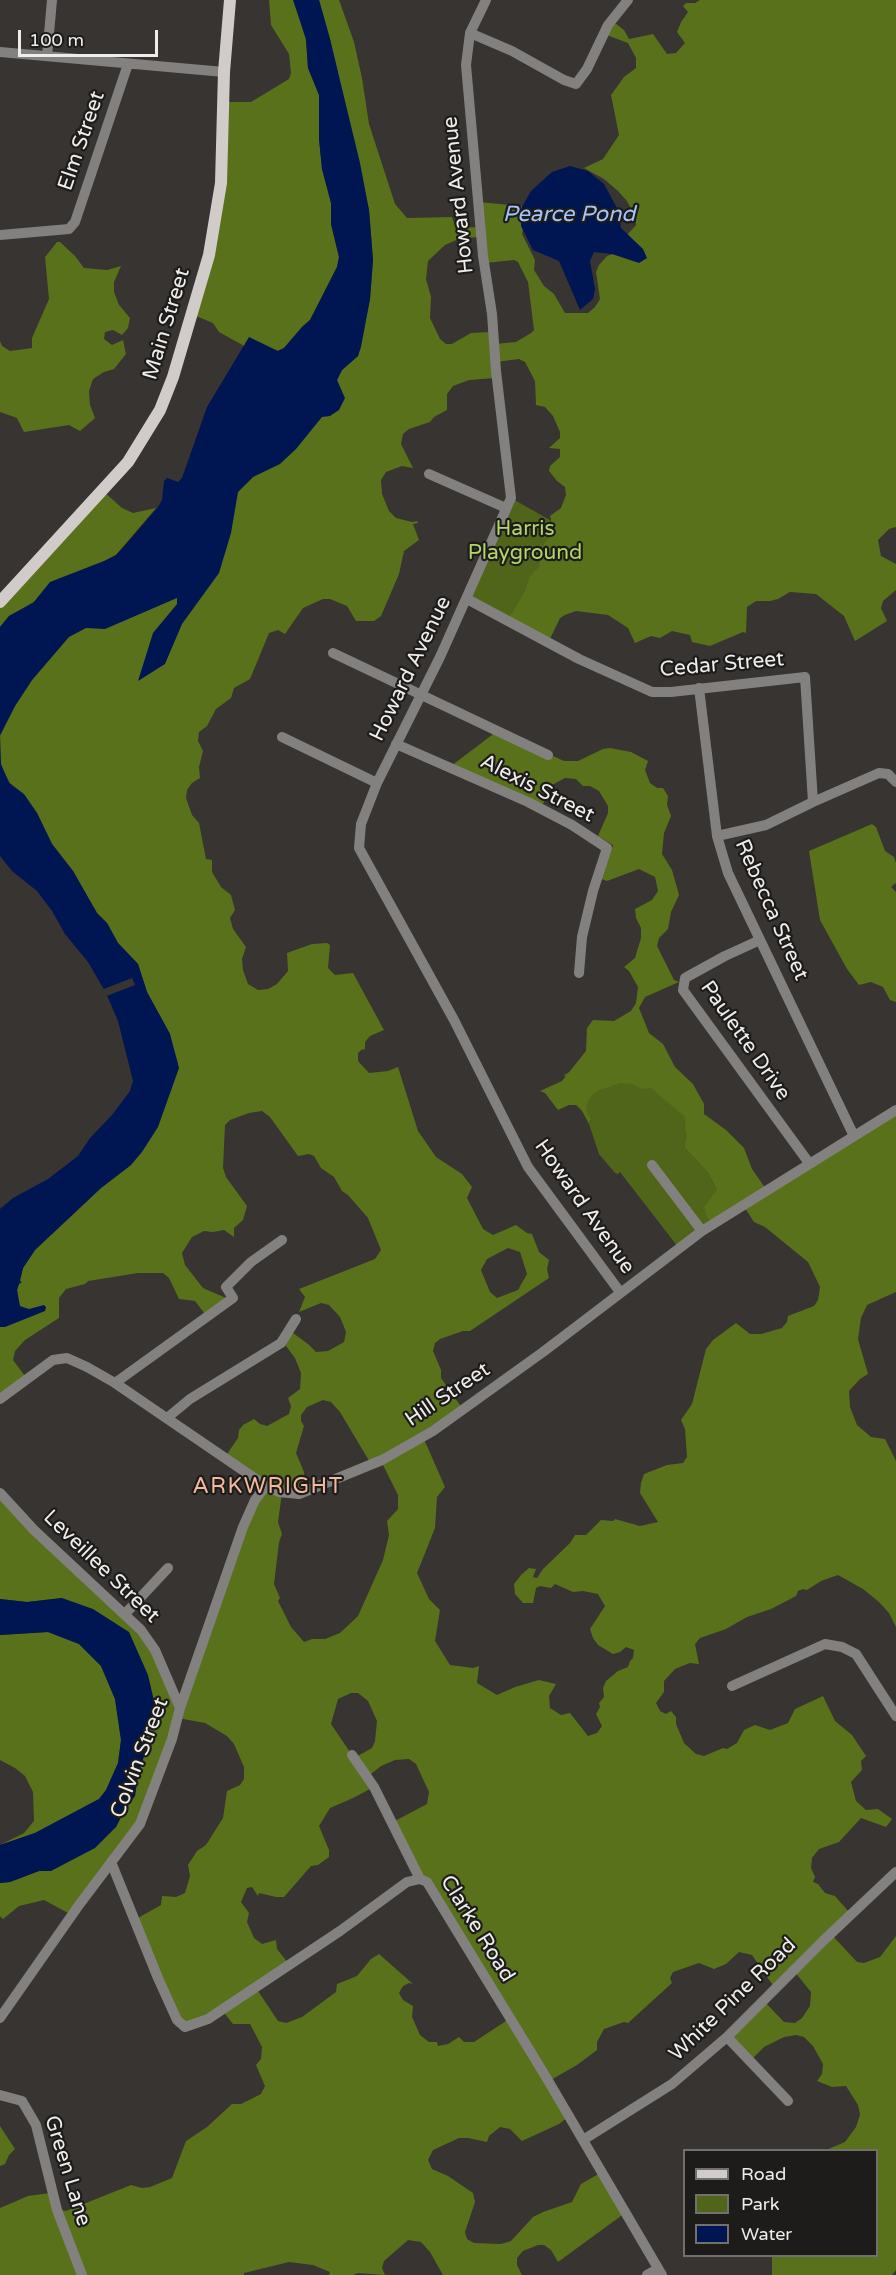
<!DOCTYPE html>
<style>
body{margin:0}
#map{position:relative;width:896px;height:2275px;overflow:hidden;background:#373431;font-family:"Varela Round",sans-serif}
canvas{display:block}
.legend{position:absolute;left:683px;top:2149px;width:195px;height:108px;box-sizing:border-box;background:#1d1c1a;border:2px solid #71706e;margin:0;padding:8px 10px;list-style:none;font-size:18px;color:#efedeb}
.legend li{display:flex;align-items:center;gap:12px;height:30px}
.legend b{width:30px;border:2px solid #71706e}
.scale{position:absolute;left:18px;top:30px;width:140px;height:27px;box-sizing:border-box;border:3px solid #efedeb;border-top:0;padding-left:8px;font-size:18px;line-height:21px;white-space:nowrap;color:#efedeb;-webkit-text-stroke:4px #1d1c1a;paint-order:stroke}
</style>
<div id="map">
<canvas width="896" height="2275"></canvas>
<ul class="legend">
<li><b style="height:8px;background:#d1ccca"></b>Road</li>
<li><b style="height:16px;background:#50651a"></b>Park</li>
<li><b style="height:16px;background:#001652"></b>Water</li>
</ul>
<div class="scale">100 m</div>
</div>
<script>
const context = document.querySelector('canvas').getContext('2d');
context.lineJoin = 'round';
function fill(path, color) {
  context.fillStyle = color;
  context.fill(path, 'evenodd');
}
function toPath(rows) {
  const path = new Path2D();
  for (const r of rows) {
    path.moveTo(r[0], r[1]);
    for (let i = 2; i < r.length; i += 2) path.lineTo(r[i], r[i + 1]);
  }
  return path;
}
function trace(path, color, width, dash) {
  context.strokeStyle = color;
  context.lineWidth = width;
  context.lineCap = dash ? 'butt' : 'round';
  context.setLineDash(dash || []);
  context.stroke(path);
}
function write(font, color, halo, rows, align = 'center') {
  context.font = font + ' "Varela Round",sans-serif';
  context.lineWidth = 4.5;
  context.setLineDash([]);
  context.textBaseline = 'middle';
  context.strokeStyle = halo;
  context.fillStyle = color;
  for (const [text, x, y, turn = 0] of rows) {
    context.save();
    context.translate(x, y);
    context.rotate((+turn || 0) * Math.PI / 180);
    context.textAlign = isNaN(turn) ? turn : align;
    if (halo) context.strokeText(text, 0, 0);
    context.fillText(text, 0, 0);
    context.restore();
  }
}
fill(toPath([
 [511,498,564,528,515,625,467,599],
 [623,1041,684,1116,686,1141,684,1147,708,1173,717,1190,712,1223,678,1247,620,1172,618,1174,615,1173,599,1154,589,1124,591,1120,574,1103,564,1075]
]), '#50651a');
fill(toPath([
 [269,0,294,0,306,40,308,68,319,95,319,139,322,169,331,203,331,224,339,257,337,267,310,320,302,327,284,348,275,352,246,347,219,332,213,323,191,314,208,256,226,102,251,102,289,79,291,73,289,54,271,25],
 [319,0,339,0,354,42,362,78,369,124,395,204,407,218,452,217,456,228,478,227,478,202,522,206,524,222,522,234,535,260,534,270,544,286,554,294,565,313,588,313,595,307,600,299,596,272,599,265,607,256,626,250,627,235,636,225,636,219,627,201,618,191,604,179,584,168,603,159,619,135,611,95,624,77,636,68,636,58,628,43,604,34,611,20,624,30,629,39,653,34,667,54,676,53,685,43,677,32,681,22,688,12,683,6,686,3,695,3,700,0,896,0,896,527,889,529,878,540,881,556,896,564,896,590,883,601,881,608,887,621,855,641,844,616,816,594,790,592,778,599,770,601,756,601,747,607,746,633,743,632,710,646,692,642,690,635,672,631,660,638,651,636,635,643,628,628,608,615,576,611,565,615,560,618,549,641,508,620,525,591,530,576,539,567,543,545,554,530,550,516,561,508,566,495,565,487,557,481,549,471,550,466,560,457,560,449,549,448,560,438,560,432,553,416,545,407,536,405,535,381,525,362,519,359,496,362,495,378,469,380,453,386,447,394,447,410,434,417,430,422,409,429,403,434,401,444,413,468,402,466,386,472,381,480,382,494,389,511,396,518,412,522,417,521,418,523,413,524,419,540,404,551,399,574,381,616,374,621,356,621,347,606,330,599,323,599,303,608,285,634,278,630,269,633,250,679,234,688,231,698,216,709,207,726,199,732,198,741,203,751,199,767,200,778,192,783,187,790,186,798,192,815,199,823,206,859,212,860,212,872,221,887,231,895,235,910,230,918,233,929,246,947,242,959,243,970,248,984,258,990,268,989,277,984,288,971,287,953,312,944,327,943,330,945,328,968,335,975,353,973,384,1030,370,1036,365,1042,365,1049,361,1050,358,1053,358,1061,369,1073,388,1071,398,1067,418,1131,436,1157,462,1174,472,1187,467,1198,483,1229,493,1235,516,1225,527,1233,532,1234,539,1252,549,1260,547,1269,549,1278,470,1331,463,1331,440,1339,435,1343,433,1351,441,1370,441,1378,462,1408,423,1437,445,1487,437,1497,435,1528,417,1573,429,1599,440,1610,435,1641,450,1665,473,1668,479,1666,477,1683,497,1695,515,1687,539,1680,556,1684,549,1696,550,1708,561,1715,570,1713,588,1736,597,1733,602,1726,596,1714,600,1707,599,1703,604,1697,603,1688,606,1681,618,1671,628,1667,630,1661,633,1658,634,1650,626,1647,620,1652,613,1654,598,1645,593,1638,590,1629,605,1606,598,1594,583,1591,573,1592,555,1584,551,1588,540,1586,536,1588,533,1603,523,1603,515,1594,514,1584,521,1575,529,1568,536,1569,533,1577,537,1578,543,1569,570,1543,575,1535,586,1535,601,1520,613,1521,615,1519,640,1526,658,1522,640,1493,641,1483,644,1474,667,1465,683,1463,687,1457,685,1429,681,1420,692,1404,706,1349,713,1340,736,1323,750,1334,761,1334,782,1328,787,1322,788,1316,814,1306,818,1300,820,1287,808,1262,765,1227,754,1222,743,1205,712,1223,707,1217,704,1207,717,1190,708,1173,684,1147,686,1140,684,1116,651,1088,642,1089,632,1084,620,1083,597,1091,590,1097,586,1106,587,1113,591,1119,589,1124,581,1109,577,1105,569,1105,558,1110,545,1093,540,1091,562,1081,586,1051,587,1028,593,1020,614,1021,631,1011,636,1003,638,987,629,971,624,967,635,958,641,938,641,928,636,918,635,909,652,900,658,891,655,877,639,869,607,881,599,878,612,849,613,845,598,836,608,813,608,806,599,791,590,786,583,786,576,779,565,778,552,785,541,808,451,766,492,735,495,730,564,761,578,761,603,749,610,748,631,752,648,761,645,770,650,783,657,788,663,788,668,796,667,805,671,816,664,833,662,854,672,870,679,895,671,912,668,929,659,938,657,946,674,980,679,982,645,997,639,1008,649,1033,663,1044,675,1067,693,1084,704,1104,704,1114,726,1130,744,1148,752,1169,766,1189,896,1109,896,1292,867,1305,861,1318,858,1339,868,1374,860,1379,849,1391,850,1407,857,1425,871,1437,885,1439,896,1461,896,1627,889,1613,879,1602,863,1589,838,1575,821,1581,807,1590,803,1589,798,1591,796,1596,771,1609,747,1617,726,1629,700,1638,695,1644,699,1664,690,1663,675,1669,664,1681,664,1692,656,1703,660,1711,666,1714,671,1711,676,1717,676,1724,684,1743,696,1754,704,1756,723,1748,727,1749,737,1743,744,1730,755,1725,770,1730,788,1723,795,1709,823,1696,835,1721,852,1735,866,1756,861,1761,862,1770,851,1782,856,1801,866,1810,878,1809,892,1819,886,1827,861,1818,839,1842,819,1849,812,1858,811,1868,815,1877,813,1882,818,1884,825,1893,835,1896,849,1912,831,1934,857,1962,864,1963,880,1957,896,1936,896,2270,892,2275,772,2275,772,2256,876,2256,876,2150,826,2150,845,2142,856,2127,860,2115,858,2105,846,2086,832,2087,817,2081,822,2074,823,2064,813,2046,804,2037,796,2035,784,2037,764,2047,750,2061,727,2037,764,2001,784,2022,795,2023,802,2018,810,2006,811,1992,794,1971,774,1987,752,1955,739,1952,726,1964,714,1969,699,1963,673,1972,670,1978,672,1983,628,2023,624,2022,604,2029,597,2042,597,2050,577,2065,549,2081,568,2117,559,2124,522,2141,510,2129,500,2127,489,2136,487,2142,468,2138,459,2138,433,2150,428,2160,432,2169,448,2176,473,2193,475,2202,465,2232,467,2239,474,2243,501,2244,511,2241,533,2217,543,2212,572,2202,581,2184,600,2173,625,2213,558,2262,551,2250,544,2245,538,2245,523,2251,517,2258,517,2265,522,2275,443,2275,430,2252,421,2242,408,2240,384,2261,382,2268,385,2275,358,2273,353,2275,329,2275,330,2272,313,2265,289,2262,244,2273,244,2275,0,2275,0,2208,28,2196,50,2193,57,2209,66,2211,131,2185,142,2188,150,2187,172,2178,186,2141,207,2127,232,2104,241,2104,261,2094,265,2086,256,2065,261,2059,262,2047,250,2024,233,2024,222,2010,182,2025,136,1919,161,1905,162,1896,176,1897,185,1893,190,1876,188,1865,197,1851,206,1845,223,1818,227,1791,240,1785,244,1779,244,1767,234,1744,227,1736,205,1723,178,1718,138,1825,70,1914,44,1900,19,1906,3,1919,0,1916,0,1883,10,1882,39,1871,51,1871,116,1827,125,1809,135,1795,138,1775,144,1756,147,1730,155,1705,62,1598,27,1602,0,1599,0,1495,141,1631,177,1703,263,1488,225,1457,238,1438,239,1430,243,1425,254,1419,260,1424,267,1426,289,1414,291,1406,288,1398,300,1389,301,1373,295,1358,283,1342,289,1330,308,1344,316,1352,328,1351,344,1342,346,1332,340,1317,329,1305,321,1303,299,1312,305,1297,299,1289,375,1259,381,1250,368,1218,348,1195,342,1191,334,1177,321,1168,314,1156,309,1154,298,1156,270,1117,262,1111,249,1113,230,1120,225,1125,223,1168,226,1177,247,1206,243,1220,234,1228,234,1237,224,1230,213,1232,204,1231,192,1237,182,1253,185,1265,203,1288,226,1298,208,1318,195,1301,179,1299,169,1278,163,1273,138,1273,88,1281,85,1284,66,1289,59,1298,59,1318,25,1340,15,1351,13,1360,25,1376,0,1399,0,1327,20,1311,17,1290,23,1268,35,1250,101,1188,131,1165,178,1063,171,1042,170,1034,147,992,138,964,118,943,107,923,97,913,73,871,52,844,37,813,24,795,10,783,0,765,0,736,15,706,32,680,70,635,82,628,193,592,222,514,240,489,279,453,337,380,342,370,358,356,370,299,373,260,369,210,330,39],
 [480,237,485,263,514,260,518,262,528,282,534,330,531,333,516,342,494,344,490,332,471,333,452,344,446,344,440,339,430,318,431,297,426,279,428,261,445,245,461,238],
 [508,1248,520,1252,527,1274,518,1290,497,1298,490,1292,481,1270,487,1259],
 [323,1400,331,1402,340,1412,371,1464,381,1461,398,1495,398,1509,387,1521,389,1535,383,1560,358,1616,340,1633,325,1639,312,1639,304,1642,291,1627,278,1601,280,1598,274,1584,279,1542,282,1534,278,1522,282,1493,305,1489,304,1472,296,1453,304,1426,301,1421,301,1415,307,1407],
 [351,1693,358,1693,368,1701,377,1721,375,1741,372,1748,354,1758,331,1724,338,1699],
 [409,1759,416,1764,429,1792,427,1804,391,1823,509,2019,474,2042,464,2042,459,2037,448,2044,438,2046,437,2042,429,2042,420,2035,412,2017,413,2006,403,2000,399,1993,403,1986,409,1983,413,1984,379,1954,371,1959,357,1976,337,1984,336,1992,302,2017,286,2023,278,2021,256,1988,288,1963,277,1949,276,1940,262,1944,254,1938,247,1922,249,1913,241,1902,247,1888,252,1887,258,1896,259,1893,276,1897,284,1897,311,1866,318,1865,329,1857,329,1850,319,1826,330,1808,353,1798,372,1788,367,1777,381,1766,395,1760],
 [57,242,60,242,75,256,84,268,107,270,121,266,114,282,114,292,119,305,130,318,128,328,122,335,113,330,105,332,104,339,112,345,123,340,126,354,114,369,104,372,93,379,89,391,90,405,95,418,80,431,69,425,24,432,17,418,0,412,0,341,2,346,10,351,32,348,32,338,49,299,45,257],
 [103,491,122,508,133,513,156,508,116,555,9,616,0,627,0,600],
 [872,824,876,827,885,851,894,857,896,863,896,883,891,887,896,892,896,1002,890,1000,883,987,871,982,859,985,847,969,820,920,809,851],
 [48,1632,79,1644,101,1666,115,1699,121,1740,118,1763,106,1790,99,1799,35,1833,0,1845,24,1833,34,1821,33,1792,25,1776,15,1768,0,1760,0,1635],
 [0,2126,15,2149,9,2155,5,2164,0,2166]
]), '#59711b');
fill(toPath([
 [293,0,319,0,330,39,360,163,369,210,373,260,370,299,361,347,358,356,342,370,337,380,345,398,339,410,330,416,322,417,296,449,280,464,253,477,238,492,231,533,219,573,182,624,165,664,138,681,153,633,177,604,177,598,105,629,86,628,69,637,32,680,15,706,0,735,1,764,9,783,24,794,37,813,52,844,73,871,97,913,107,923,118,943,138,964,147,992,170,1034,179,1068,158,1127,142,1152,131,1165,101,1188,35,1250,23,1268,20,1281,22,1282,19,1284,17,1290,20,1306,29,1309,44,1305,46,1307,45,1311,5,1327,0,1327,0,1209,13,1198,48,1179,78,1156,90,1138,112,1115,130,1091,133,1081,118,1021,106,993,88,962,65,934,52,911,37,891,12,871,0,856,0,627,9,616,33,603,50,582,104,561,116,555,126,544,158,507,162,500,164,481,167,478,178,482,182,478,207,407,249,337,278,351,284,348,302,327,310,320,337,267,339,257,331,224,331,203,322,169,319,139,319,95,308,68,306,39],
 [570,166,588,171,604,184,618,210,621,228,643,249,647,258,639,263,612,254,594,252,590,261,595,289,593,299,580,310,559,261,533,250,521,226,522,207,531,191,552,172],
 [62,1598,93,1609,129,1632,148,1675,155,1705,147,1730,144,1756,138,1775,135,1796,125,1809,116,1827,95,1848,51,1871,39,1871,10,1882,0,1883,0,1845,35,1833,99,1799,106,1790,118,1763,121,1740,115,1699,101,1666,79,1644,48,1632,0,1635,0,1599,27,1602]
]), '#001652');
fill(toPath([
 [132,978,135,985,104,997,101,990]
]), '#373431');
trace(toPath([
 [486,0,470,33,466,65,483,256,492,314,496,371,511,498,440,657,377,783,361,824,359,848,454,1020,528,1167,620,1292],
 [470,33,512,51,564,80,576,84,587,69,608,25,628,0],
 [0,52,224,72],
 [47,56,52,0],
 [0,235,69,229,75,222,128,64],
 [429,474,506,508],
 [467,599,579,659,652,692,671,692,805,677,813,802],
 [333,653,548,755],
 [699,688,717,836,728,873,853,1134],
 [282,737,377,783],
 [396,744,528,802,572,825,607,848,593,891,582,937,579,973],
 [717,836,766,825,813,802,879,773,888,774,896,782],
 [760,940,725,956,685,978,683,990,809,1163],
 [652,1165,702,1231],
 [115,1383,233,1298,226,1287,251,1262,282,1240],
 [0,1399,53,1360,67,1358,87,1367,115,1383,266,1486,279,1492,299,1494,382,1460,433,1431,543,1352,702,1231,896,1110],
 [167,1418,190,1399,281,1343,296,1319],
 [0,1493,34,1530,141,1630,155,1650,180,1708],
 [125,1614,168,1568],
 [732,1686,825,1644,842,1647,856,1654,896,1716],
 [352,1755,374,1787,420,1879],
 [111,1862,158,1978,177,2020,185,2027,208,2019,340,1931,407,1882,420,1879,427,1882,546,2077,662,2275],
 [0,2018,79,1905,140,1824,172,1739,180,1708,243,1527,255,1500,266,1486],
 [727,2037,788,2101],
 [0,2095,22,2101,36,2125,57,2210,82,2275],
 [583,2140,672,2084,727,2037,823,1941,896,1872],
 [647,2275,658,2269]
]), '#838080', 10);
trace(toPath([
 [0,602,128,462,160,410,173,377,209,255,221,183,224,72,230,0]
]), '#d1ccca', 12);
write('21px', '#efedeb', '#1d1c1a', [
 ["Elm Street",82,141,-71],
 ["Howard Avenue",459,195,-96],
 ["Main Street",167,324,-73],
 ["Cedar Street",722,665,-5],
 ["Howard Avenue",411,669,-64],
 ["Alexis Street",537,789,27],
 ["Rebecca Street",771,910,66],
 ["Paulette Drive",745,1041,55],
 ["Howard Avenue",584,1207,55],
 ["Hill Street",448,1395,-34],
 ["Leveillee Street",101,1567,44],
 ["Colvin Street",140,1758,-69],
 ["Clarke Road",477,1929,58],
 ["White Pine Road",733,2000,-44],
 ["Green Lane",67,2171,73]
]);
write('21px', '#b2d668', '#1d1c1a', [
 ["Harris",525,529],
 ["Playground",525,553]
]);
write('italic 22px', '#a4c4fc', '#1d1c1a', [
 ["Pearce Pond",569,215]
]);
context.letterSpacing = '1.5px';
write('22px', '#f5b99d', '#1d1c1a', [
 ["ARKWRIGHT",268,1487]
]);
context.letterSpacing = '0px';
</script>
